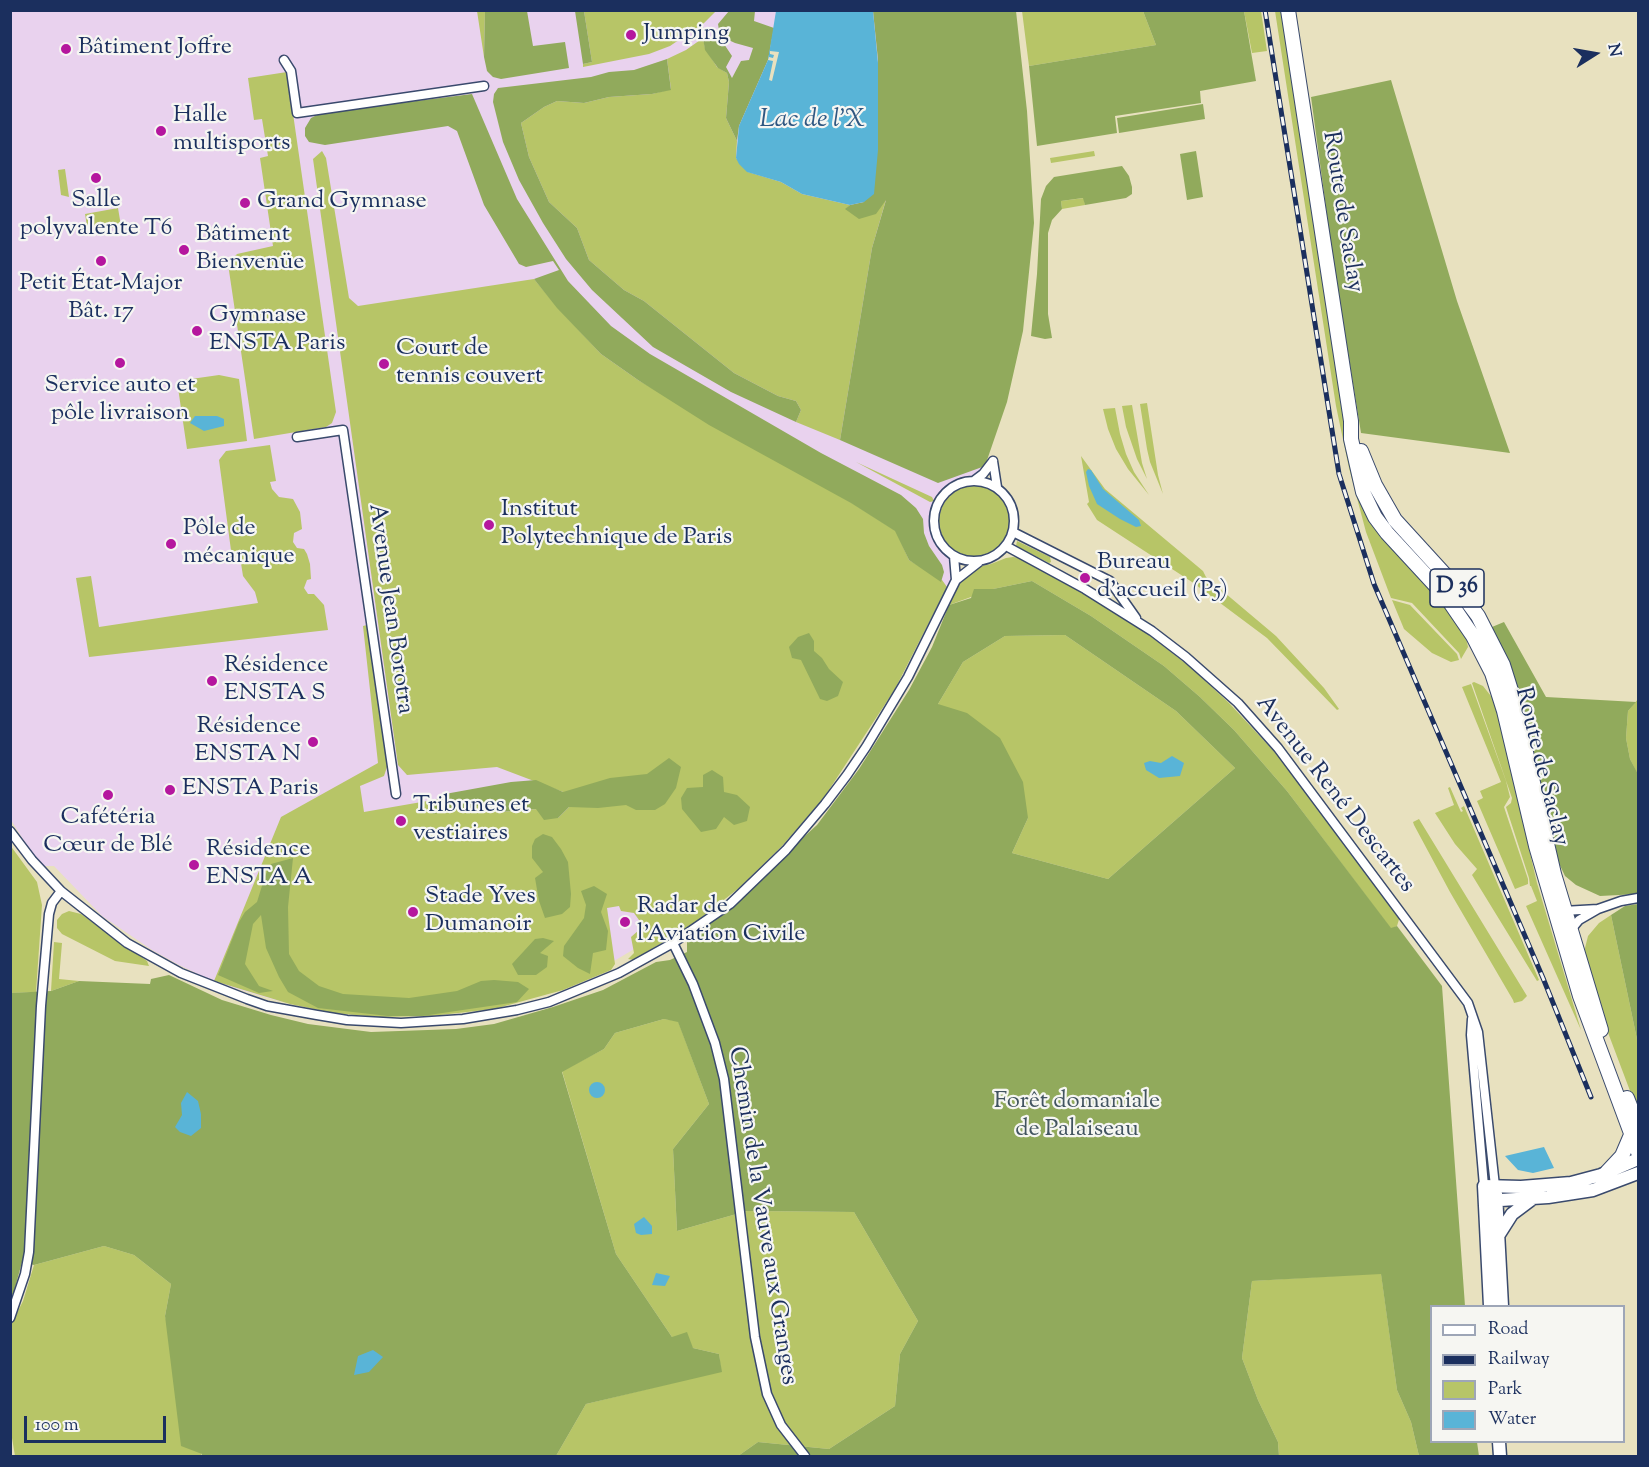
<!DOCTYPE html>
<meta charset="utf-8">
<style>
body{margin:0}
#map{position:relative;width:1649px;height:1467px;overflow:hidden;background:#e8e1bf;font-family:"Sorts Mill Goudy",serif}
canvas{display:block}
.frame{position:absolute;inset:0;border:12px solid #1b2f5e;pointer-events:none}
.legend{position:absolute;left:1430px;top:1305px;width:195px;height:138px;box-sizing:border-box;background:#f6f6f2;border:2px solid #9ea6b7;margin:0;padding:8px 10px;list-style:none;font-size:18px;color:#1b2f5e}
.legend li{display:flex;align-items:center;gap:12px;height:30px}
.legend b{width:30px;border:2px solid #9ea6b7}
.north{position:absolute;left:1565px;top:24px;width:60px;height:60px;-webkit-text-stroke:4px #f6f6f2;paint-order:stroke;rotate:79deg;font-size:16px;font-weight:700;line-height:24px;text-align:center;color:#1b2f5e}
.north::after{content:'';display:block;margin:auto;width:21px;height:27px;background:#1b2f5e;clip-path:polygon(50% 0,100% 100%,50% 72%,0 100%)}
.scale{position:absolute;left:24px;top:1416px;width:142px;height:27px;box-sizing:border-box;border:3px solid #1b2f5e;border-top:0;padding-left:8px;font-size:18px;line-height:21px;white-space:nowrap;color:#1b2f5e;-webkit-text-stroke:4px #f6f6f2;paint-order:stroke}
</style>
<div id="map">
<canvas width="1649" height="1467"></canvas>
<div class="frame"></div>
<ul class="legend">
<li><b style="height:8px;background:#fff"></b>Road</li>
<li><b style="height:8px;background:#1b2f5e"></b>Railway</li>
<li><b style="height:16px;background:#b7c567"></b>Park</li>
<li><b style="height:16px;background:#59b4d7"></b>Water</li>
</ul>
<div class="north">N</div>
<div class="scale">100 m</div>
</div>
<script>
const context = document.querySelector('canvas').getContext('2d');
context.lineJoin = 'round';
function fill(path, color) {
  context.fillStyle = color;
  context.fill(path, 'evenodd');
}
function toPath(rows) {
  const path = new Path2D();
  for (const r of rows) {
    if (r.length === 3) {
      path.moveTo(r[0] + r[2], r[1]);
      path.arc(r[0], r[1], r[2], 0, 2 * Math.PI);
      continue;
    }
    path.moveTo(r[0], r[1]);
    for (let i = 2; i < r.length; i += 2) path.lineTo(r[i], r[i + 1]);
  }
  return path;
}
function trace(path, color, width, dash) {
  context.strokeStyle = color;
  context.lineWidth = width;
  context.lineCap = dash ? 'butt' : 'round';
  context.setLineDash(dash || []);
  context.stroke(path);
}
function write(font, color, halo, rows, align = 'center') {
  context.font = font + ' "Sorts Mill Goudy",serif';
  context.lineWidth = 4.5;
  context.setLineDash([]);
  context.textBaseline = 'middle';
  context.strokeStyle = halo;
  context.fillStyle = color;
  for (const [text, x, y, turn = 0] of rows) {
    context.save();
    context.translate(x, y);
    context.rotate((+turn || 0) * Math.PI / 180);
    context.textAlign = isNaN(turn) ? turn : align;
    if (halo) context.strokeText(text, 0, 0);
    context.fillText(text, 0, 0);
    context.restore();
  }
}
fill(toPath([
 [11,11,1007,11,985,466,949,584,856,744,718,899,609,964,436,1008,279,1001,217,983,179,965,152,950,102,916,54,866,43,866,31,852,11,820]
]), '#e9d2ee');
fill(toPath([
 [477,11,485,11,484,57],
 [584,11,716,11,704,23,670,46,649,54,583,67,583,64,592,62],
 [1022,11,1143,11,1156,45,1029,66],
 [1244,11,1261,11,1267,51,1252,53],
 [1275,11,1285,11,1362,497,1449,607,1465,633,1468,647,1461,659,1459,653,1412,603,1391,598,1366,532,1349,468,1336,406],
 [703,38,705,48,717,67,727,73,729,82,726,118,737,141,736,158,748,172,781,182,802,194,850,205,846,209,887,196,872,248,840,440,796,422,801,410,796,401,778,396,734,373,644,301,624,290,589,260,577,228,549,202,529,157,521,123,544,107,557,101,584,103,609,97,652,94,671,89,667,59,686,50],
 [287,72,336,412,332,423,326,427,254,439,228,264,237,254,273,246,260,158,268,156,262,119,254,120,248,78],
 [322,151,326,158,349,298,358,306,534,279,558,308,601,354,638,380,852,503,896,531,909,560,942,580,947,587,895,689,823,799,782,846,739,888,693,924,634,960,628,959,634,953,631,937,639,930,639,920,634,913,621,911,619,906,607,908,615,964,611,970,563,990,494,1009,431,1016,379,1017,333,1013,290,1004,214,981,281,817,378,763,363,626,367,625,388,764,384,776,360,786,364,812,433,800,429,804,495,803,500,812,537,809,558,818,569,807,577,807,563,792,497,767,407,775,398,765,313,159],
 [1094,151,1095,156,1051,163,1050,158],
 [65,169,69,197,61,195,58,170],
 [1084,198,1085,205,1062,209,1061,201],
 [118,208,121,226,88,232,85,214],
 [219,375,239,379,247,441,187,449,177,381],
 [1147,403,1158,475,1163,494,1150,462,1147,449,1140,404],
 [1132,405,1142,463,1147,479,1137,459,1126,427,1122,406],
 [1115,408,1120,434,1126,454,1134,472,1149,495,1128,469,1116,449,1108,429,1103,409],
 [270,445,276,481,270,482,272,489,279,497,293,499,300,512,302,529,294,533,293,542,297,548,304,549,307,554,310,564,311,579,307,580,304,588,308,594,314,594,324,605,328,630,89,657,76,578,91,576,99,627,258,603,255,592,243,576,240,557,232,558,219,460,226,451],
 [1081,456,1105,489,1203,571,1206,577,1276,636,1324,688,1339,709,1337,710,1267,638,1192,582,1097,520,1087,504,1089,502],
 [856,462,932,497,934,501,930,502],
 [975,521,36],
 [1017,541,1050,557,1051,562,1049,563,1016,546],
 [1013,557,1020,558,1078,589,1145,632,1189,666,1229,703,1281,759,1400,916,1397,926,1391,929,1287,791,1234,730,1200,697,1164,666,1091,616,1032,581,993,589,949,605,961,579,972,568,991,564,1006,558],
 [1392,600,1410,605,1457,654,1459,660,1451,662,1432,653,1404,629],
 [1065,635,1176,711,1235,768,1108,879,1012,853,1028,818,938,704,963,662,1005,636],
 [1474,682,1483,686,1494,700,1537,883,1581,1030,1526,906,1537,901,1531,886,1530,886,1529,878,1506,807,1511,803,1512,798,1472,683],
 [1471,684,1506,781,1510,797,1504,807,1528,879,1528,884,1515,889,1477,801,1483,798,1480,791,1501,782,1462,687],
 [1638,699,1638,775,1630,759,1626,738,1628,711],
 [1450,787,1461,812,1463,811,1461,808,1464,806,1539,980,1537,981,1472,875,1477,869,1455,844,1435,813,1454,805,1448,788],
 [1419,819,1527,996,1522,1001,1514,1003,1513,1000,1450,892,1414,825,1413,822],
 [10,845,37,882,42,905,36,992,11,993],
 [69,911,81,914,147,961,149,966,115,961,62,934,57,928,57,920,62,914],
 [1611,915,1638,1044,1638,1112,1607,1030,1584,952,1588,936,1599,923],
 [54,942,62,943,59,979,79,981,51,991],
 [664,1019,678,1021,709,1104,673,1149,677,1231,747,1211,854,1212,918,1321,900,1354,895,1406,829,1449,758,1442,738,1456,556,1456,586,1404,721,1371,719,1354,693,1348,672,1337,616,1254,562,1071,604,1049,615,1033],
 [104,1246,134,1255,171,1284,165,1316,202,1456,15,1456,10,1426,10,1327,23,1301,34,1265],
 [1381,1273,1397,1390,1411,1422,1419,1456,1279,1456,1278,1442,1258,1400,1242,1358,1252,1281]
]), '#b7c567');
fill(toPath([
 [485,11,527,11,533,46,565,42,569,68,501,79,493,77,487,71,484,57],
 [575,11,584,11,592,62,583,64],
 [729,11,755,11,754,21,774,28,768,60,739,126,737,141,726,118,729,82,727,73,718,68,705,50,703,38,722,41,732,56,726,67,732,78,741,61,749,60,753,48,735,43,720,36,718,24],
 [873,11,1016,11,1027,111,1034,223,1023,331,1007,402,985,466,938,483,840,440,872,248,886,200,876,214,859,219,845,209,850,205,864,202,878,60],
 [1143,11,1244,11,1256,81,1200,91,1201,103,1115,116,1117,133,1037,146,1029,66,1156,45],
 [667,59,671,90,652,94,609,97,584,103,557,101,544,107,521,123,529,157,549,202,577,228,589,260,624,290,644,301,734,373,778,396,796,401,801,410,796,422,731,392,653,347,592,290,566,259,543,223,519,180,503,142,493,102,494,94,498,88,591,77,609,72,634,70],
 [1391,80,1457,301,1510,453,1361,433,1333,259,1311,97],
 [472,94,517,199,568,281,611,326,650,354,821,453,901,495,916,508,923,519,924,533,929,546,942,565,944,572,941,582,909,560,895,531,851,503,709,425,638,380,601,354,557,308,534,279,559,270,553,261,526,267,519,264,484,205,457,131,448,126,325,145,309,142,305,136,305,128,311,118,321,113],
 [1203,104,1205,119,1119,133,1117,118],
 [1196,151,1203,197,1187,200,1180,154],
 [1122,166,1129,176,1132,187,1132,194,1126,198,1085,205,1083,198,1061,201,1062,209,1052,220,1048,233,1048,314,1052,338,1045,339,1031,336,1037,274,1041,199,1046,186,1054,177],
 [1032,581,1091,616,1164,666,1200,697,1234,730,1287,791,1391,928,1397,926,1442,986,1465,1306,1432,1306,1432,1442,1477,1442,1479,1456,1419,1456,1411,1422,1397,1390,1381,1274,1252,1281,1242,1358,1258,1400,1278,1442,1279,1456,738,1456,758,1442,829,1449,895,1406,900,1354,918,1321,854,1212,747,1211,677,1231,673,1149,709,1104,678,1022,664,1019,615,1033,604,1049,562,1072,616,1254,672,1337,687,1332,693,1348,719,1354,722,1372,586,1404,556,1456,202,1456,202,1454,181,1446,165,1316,171,1284,134,1255,104,1246,34,1265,22,1262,13,1295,11,1293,10,993,51,991,79,981,150,984,151,979,169,975,222,1000,271,1015,308,1024,371,1032,456,1029,494,1024,553,1007,603,990,656,962,670,960,687,952,687,942,817,825,859,769,909,690,932,647,949,605,971,598,974,589,993,589],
 [1065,635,1176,711,1235,768,1108,879,1012,853,1028,818,1023,782,1000,738,967,713,938,704,963,662,1005,636],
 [1504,622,1546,697,1636,702,1628,711,1626,738,1630,759,1638,774,1638,894,1600,896,1576,885,1565,876,1556,857,1507,665,1492,627],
 [809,633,814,641,814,651,822,658,829,669,843,682,838,696,827,701,820,699,801,660,792,658,789,647,798,637],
 [669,758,681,767,676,788,665,804,655,810,636,810,626,805,598,808,569,807,558,818,544,820,536,809,500,812,495,803,433,814,429,804,445,794,511,782,536,780,563,792,610,778,647,774],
 [712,770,723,777,724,792,737,795,750,807,747,821,734,825,724,817,716,829,701,832,682,809,681,798,687,788,703,787,703,775],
 [543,834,552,837,561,849,568,862,571,894,570,907,562,914,545,918,539,901,535,878,543,872,532,858,532,846,535,839],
 [293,858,288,907,289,954,299,971,319,986,343,994,409,998,457,991,481,981,494,980,518,982,529,989,517,1002,422,1016,388,1016,318,1008,288,992,279,977,266,948,261,915,253,924,245,964,259,986,273,991,259,993,218,975,239,922,245,912,257,902,265,876,271,864],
 [594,886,607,894,601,912,608,931,606,950,593,953,590,974,578,968,563,956,564,946,584,918,586,905,581,891],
 [1638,904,1638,1044,1611,915,1625,906],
 [543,938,554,941,540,953,548,956,547,967,536,975,518,975,512,964,535,939]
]), '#91aa5c');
fill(toPath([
 [776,11,873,11,878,63,878,150,874,194,864,202,850,205,802,194,781,182,747,172,739,164,736,158,739,126,768,60],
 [195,416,217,416,224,419,224,426,204,431,190,423],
 [1088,469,1091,470,1103,489,1139,520,1141,526,1136,527,1120,519,1097,504,1089,486,1086,472],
 [1172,756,1184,763,1180,776,1159,778,1146,770,1144,763,1150,761,1161,763],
 [597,1090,8],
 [187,1092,198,1101,201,1114,201,1128,191,1136,180,1132,175,1127,182,1115,181,1103],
 [1544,1147,1554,1168,1533,1173,1518,1170,1505,1156],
 [644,1217,652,1226,652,1234,641,1235,636,1233,634,1224],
 [656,1273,670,1276,665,1286,652,1285],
 [373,1350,383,1357,369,1372,354,1375,358,1356]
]), '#59b4d7');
fill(toPath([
 [770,51,779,52,772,81,769,80,773,61,768,60,769,57,773,58,774,55,770,54]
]), '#e8e1bf');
const minor = toPath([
 [284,60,291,71,297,113,484,86],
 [297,437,343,430,396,794],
 [993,461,997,487],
 [975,480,983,474,993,461],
 [974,521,40],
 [1013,532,1110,581,1136,618],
 [1006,546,1085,589,1152,631,1186,657,1238,703,1278,748,1468,1003,1478,1032,1495,1186],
 [956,580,979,562],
 [10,831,32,860,61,891,127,943,181,973,247,999,267,1006,317,1015,347,1020,401,1023,463,1019,517,1010,549,1002,619,973,673,943,730,904,786,850,825,804,847,775,866,747,908,677,956,580,954,556],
 [1563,911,1598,909],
 [1570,931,1579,920,1598,909,1621,901,1638,898],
 [673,943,693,984,715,1043,724,1079,755,1337,767,1394,781,1425,805,1456],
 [1472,1019,1471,1035,1484,1186],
 [10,1318,25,1274,29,1252,41,1006,49,914,52,903,61,891]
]);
const secondary = toPath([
 [1496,1194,1502,1306],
 [1485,1201,1548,1197,1593,1190,1638,1173],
 [1498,1236,1512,1214,1532,1199],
 [1490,1306,1484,1186,1521,1187,1571,1183,1601,1175,1638,1159],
 [1499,1442,1500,1456]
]);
const primary = toPath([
 [1288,10,1351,421,1351,439,1363,492,1375,517,1387,533,1447,598,1473,636,1492,673,1504,711,1536,846,1580,996,1638,1152],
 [1361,451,1375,485,1395,520,1458,589,1478,616,1503,665,1514,700,1554,874,1601,1030],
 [1627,1098,1638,1126],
 [1607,1172,1622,1156,1631,1135]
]);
trace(minor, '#3a4a6d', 11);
trace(secondary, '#3a4a6d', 15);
trace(primary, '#3a4a6d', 16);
trace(minor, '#fff', 8);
trace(secondary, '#fff', 12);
trace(primary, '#fff', 14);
const rail = toPath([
 [1265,10,1339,474,1374,584,1543,978,1591,1097]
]);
trace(rail, '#1b2f5e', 5);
trace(rail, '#f6f6f2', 3, [9]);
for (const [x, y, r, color] of [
 [631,35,6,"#b5179e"],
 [66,49,6,"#b5179e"],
 [161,131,6,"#b5179e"],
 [96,178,6,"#b5179e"],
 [245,203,6,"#b5179e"],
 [184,250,6,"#b5179e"],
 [101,261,6,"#b5179e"],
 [197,331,6,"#b5179e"],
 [120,363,6,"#b5179e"],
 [384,364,6,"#b5179e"],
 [489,525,6,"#b5179e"],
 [171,544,6,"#b5179e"],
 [1085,578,6,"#b5179e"],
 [212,681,6,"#b5179e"],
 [313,742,6,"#b5179e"],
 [170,790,6,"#b5179e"],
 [108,795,6,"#b5179e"],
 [401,821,6,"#b5179e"],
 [194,865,6,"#b5179e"],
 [413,912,6,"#b5179e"],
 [625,922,6,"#b5179e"]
]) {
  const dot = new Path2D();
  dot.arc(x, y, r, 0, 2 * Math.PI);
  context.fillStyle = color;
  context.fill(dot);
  trace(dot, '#f6f6f2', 2);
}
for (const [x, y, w] of [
 [1457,588,54]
]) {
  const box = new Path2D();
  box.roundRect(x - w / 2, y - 19, w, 38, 4.5);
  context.fillStyle = '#f6f6f2';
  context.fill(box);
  trace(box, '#1b2f5e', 1.5);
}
write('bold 22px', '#1b2f5e', null, [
 ["D 36",1457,588]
]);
write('24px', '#1b2f5e', '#f6f6f2', [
 ["Jumping",643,35],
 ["Bâtiment Joffre",78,49],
 ["Halle",173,117],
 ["multisports",173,145],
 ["Salle",96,202,"center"],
 ["polyvalente T6",96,230,"center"],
 ["Grand Gymnase",257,203],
 ["Bâtiment",196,236],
 ["Bienvenüe",196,264],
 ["Petit État-Major",101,285,"center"],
 ["Bât. 17",101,313,"center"],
 ["Gymnase",209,317],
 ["ENSTA Paris",209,345],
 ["Court de",396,350],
 ["tennis couvert",396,378],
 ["Service auto et",120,387,"center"],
 ["pôle livraison",120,415,"center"],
 ["Institut",501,511],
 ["Polytechnique de Paris",501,539],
 ["Pôle de",183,530],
 ["mécanique",183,558],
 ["Bureau",1097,564],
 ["d'accueil (P5)",1097,592],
 ["Résidence",224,667],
 ["ENSTA S",224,695],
 ["Résidence",301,728,"right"],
 ["ENSTA N",301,756,"right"],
 ["ENSTA Paris",182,790],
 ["Tribunes et",413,807],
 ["vestiaires",413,835],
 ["Cafétéria",108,819,"center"],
 ["Cœur de Blé",108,847,"center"],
 ["Résidence",206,851],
 ["ENSTA A",206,879],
 ["Stade Yves",425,898],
 ["Dumanoir",425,926],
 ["Radar de",637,908],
 ["l’Aviation Civile",637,936]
], 'left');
write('24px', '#1b2f5e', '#f6f6f2', [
 ["Route de Saclay",1341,212,81],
 ["Avenue Jean Borotra",389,609,82],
 ["Route de Saclay",1540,767,76],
 ["Avenue René Descartes",1334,795,52],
 ["Chemin de la Vauve aux Granges",761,1216,81]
]);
write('24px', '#425460', '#f6f6f2', [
 ["Forêt domaniale",1077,1103],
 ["de Palaiseau",1077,1131]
]);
write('italic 26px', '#2e5782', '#f6f6f2', [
 ["Lac de l'X",812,122]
]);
</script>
